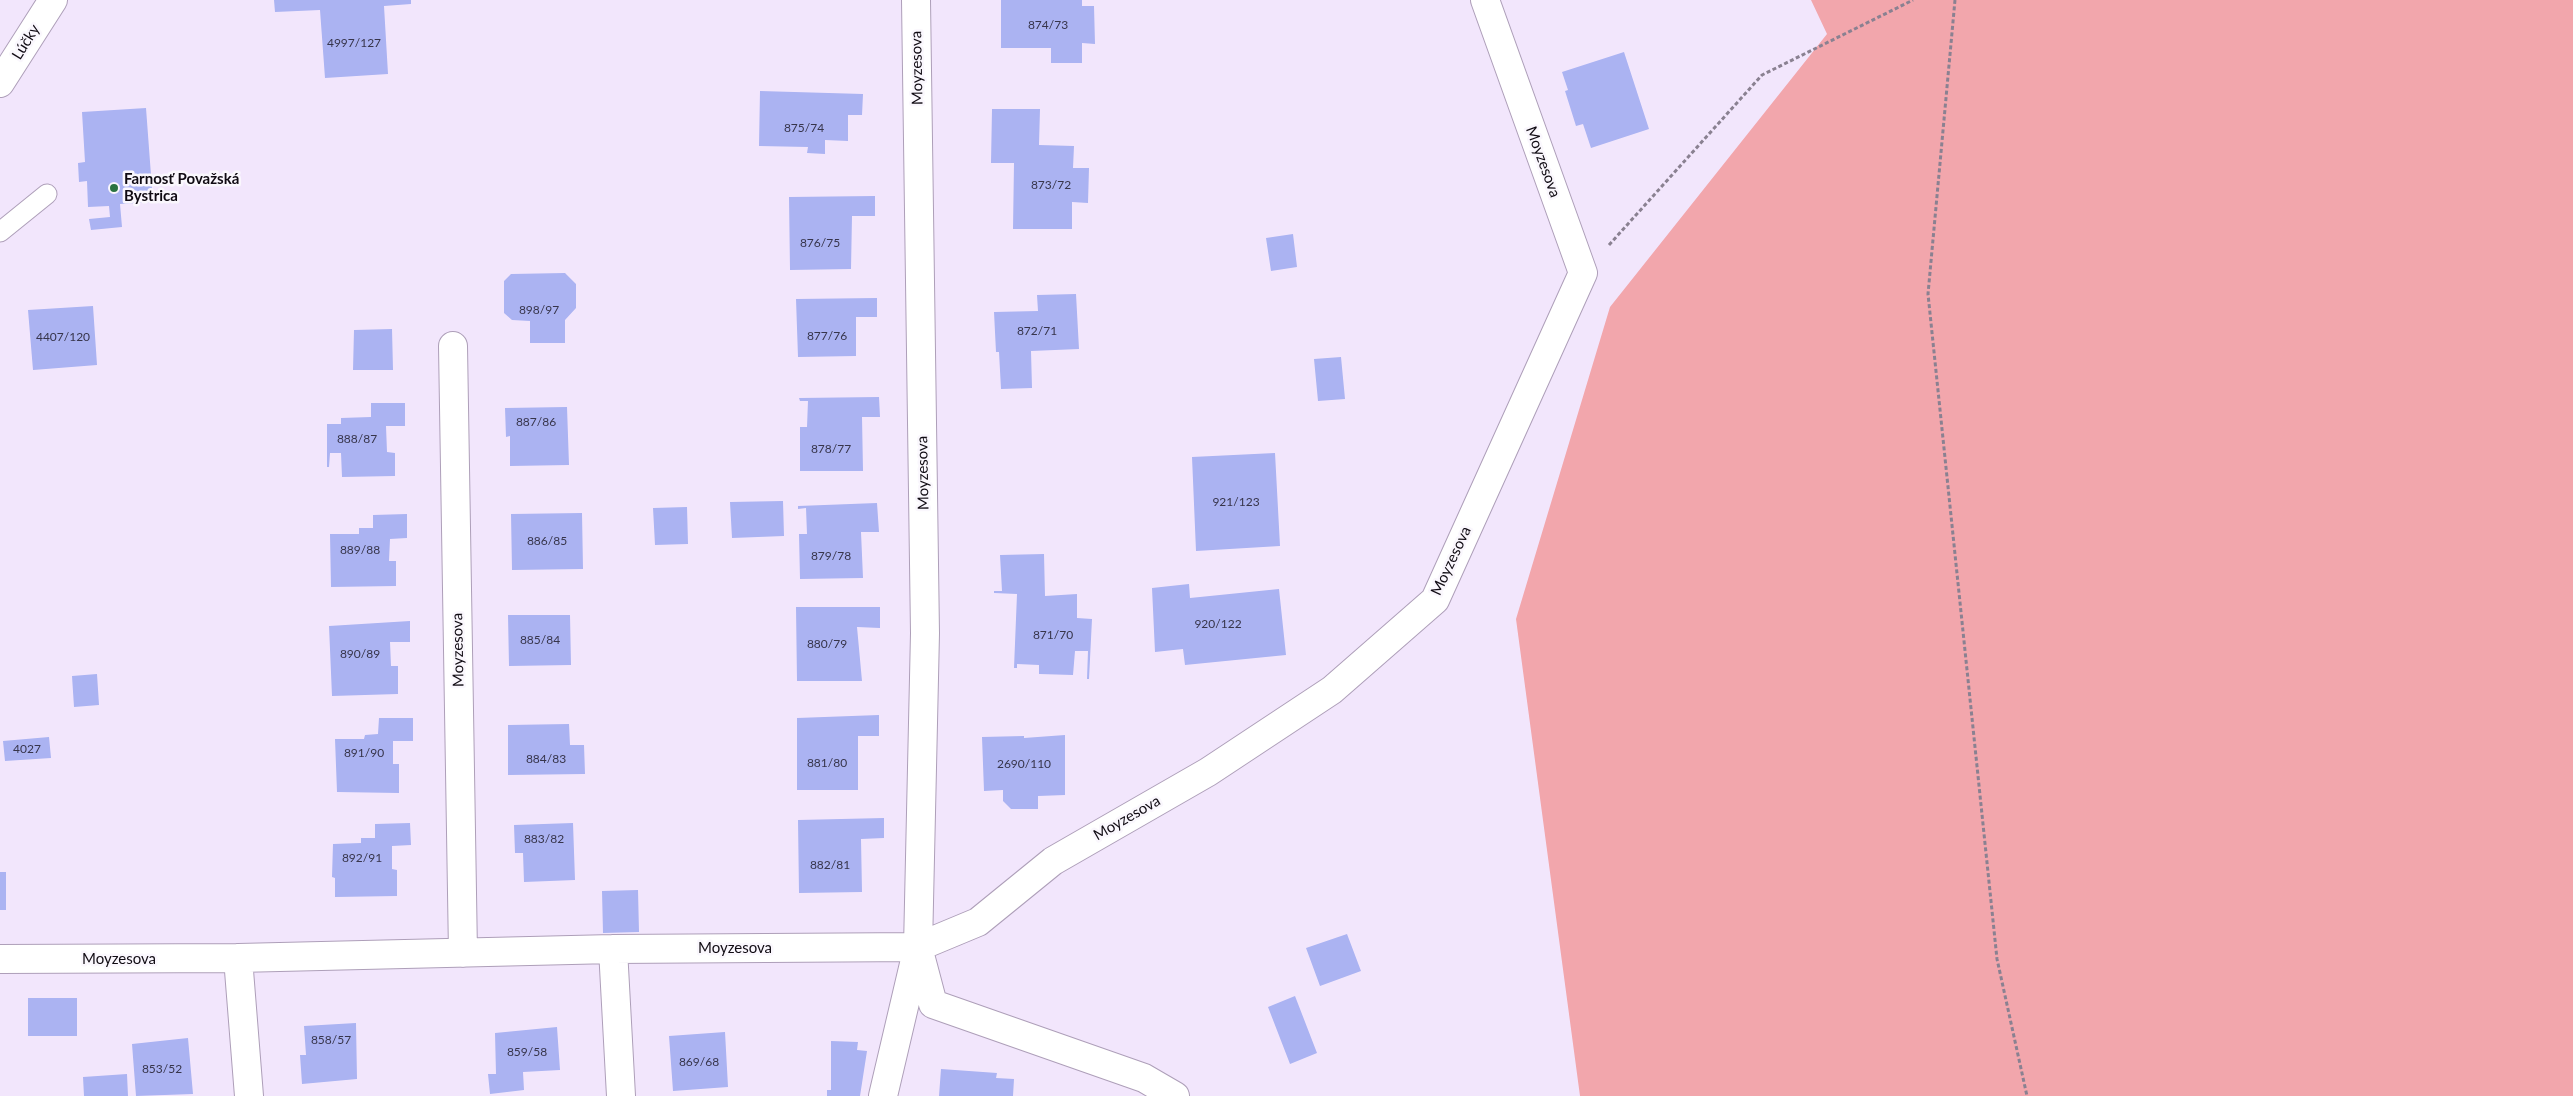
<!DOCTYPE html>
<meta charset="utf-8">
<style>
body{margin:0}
canvas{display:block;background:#f2e6fc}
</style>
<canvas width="2573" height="1096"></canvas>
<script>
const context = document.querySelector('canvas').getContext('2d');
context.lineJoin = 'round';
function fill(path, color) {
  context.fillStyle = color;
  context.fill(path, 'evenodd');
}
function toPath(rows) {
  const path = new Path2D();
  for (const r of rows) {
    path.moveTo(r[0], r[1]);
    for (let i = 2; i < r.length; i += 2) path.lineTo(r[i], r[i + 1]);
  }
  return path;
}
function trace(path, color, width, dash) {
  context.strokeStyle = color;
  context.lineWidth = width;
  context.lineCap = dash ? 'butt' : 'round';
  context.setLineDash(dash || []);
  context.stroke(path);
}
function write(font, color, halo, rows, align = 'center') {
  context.font = font + ' Lato,sans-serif';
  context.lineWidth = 5;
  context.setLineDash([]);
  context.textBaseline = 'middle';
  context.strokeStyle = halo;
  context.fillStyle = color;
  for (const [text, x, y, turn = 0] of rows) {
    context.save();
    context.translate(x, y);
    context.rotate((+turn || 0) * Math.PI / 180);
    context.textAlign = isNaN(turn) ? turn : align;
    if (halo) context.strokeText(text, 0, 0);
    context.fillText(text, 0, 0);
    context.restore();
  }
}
fill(toPath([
 [1811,0,2573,0,2573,1096,1580,1096,1516,619,1610,307,1827,34]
]), '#f2a6ac');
fill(toPath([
 [274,0,411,0,411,4,384,6,388,74,325,78,320,10,275,12],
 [1001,0,1082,0,1082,6,1094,6,1095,44,1082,43,1082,63,1051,63,1051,48,1001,48],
 [1624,52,1649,129,1591,148,1583,124,1576,126,1565,91,1568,90,1562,72],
 [760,91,863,94,862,115,848,115,848,141,825,140,825,154,807,153,808,147,759,146],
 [146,108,153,202,120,204,122,227,91,230,89,219,110,217,109,206,88,207,87,181,79,182,78,163,85,162,82,112],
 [992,109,1040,109,1039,145,1074,146,1073,168,1089,168,1088,203,1072,202,1072,229,1013,229,1014,163,991,163],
 [875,196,875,216,852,216,851,269,790,270,789,197],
 [1293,234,1297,267,1271,271,1266,238],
 [565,273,576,284,576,308,565,320,565,343,530,343,530,321,512,320,504,313,504,281,511,274],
 [1076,294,1079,349,1031,351,1032,388,1001,389,999,352,996,352,994,312,1038,311,1037,295],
 [877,298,877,317,856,317,856,356,798,357,796,299],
 [93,306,97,365,33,370,28,310],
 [392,329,393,370,353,370,354,330],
 [1341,357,1345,399,1318,401,1314,359],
 [879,397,880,417,862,417,863,471,800,471,800,427,807,427,808,401,800,401,799,398],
 [371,403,405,403,405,426,386,426,387,452,395,453,395,476,342,477,341,453,330,453,329,467,327,467,327,424,341,424,341,418,371,417],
 [567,407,569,465,510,466,510,436,506,437,505,408],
 [1275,453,1280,546,1196,551,1192,457],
 [783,501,784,536,732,538,730,502],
 [877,503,879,532,861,532,863,578,800,579,799,534,807,534,806,508,798,509,798,506],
 [687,507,688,544,655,545,653,508],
 [582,513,583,569,512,570,511,514],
 [407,514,407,538,390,539,389,561,396,561,396,586,331,587,330,534,359,534,359,528,373,528,373,515],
 [1044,554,1045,596,1077,594,1077,618,1092,619,1089,679,1087,679,1088,651,1075,651,1073,675,1039,674,1039,665,1017,664,1017,668,1014,668,1017,594,994,593,994,591,1002,591,1000,555],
 [1189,584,1190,598,1279,589,1286,655,1185,665,1183,649,1155,652,1152,588],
 [796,607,880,607,880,628,857,627,862,681,797,681],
 [508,615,570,615,571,665,509,666],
 [410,621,410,642,390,642,391,666,398,666,398,694,332,696,329,626],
 [97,674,99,705,74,707,72,676],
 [879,715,879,736,858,736,858,790,797,790,797,718],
 [379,718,413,718,413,741,393,741,393,764,399,764,399,793,337,792,335,739,364,739,365,735,378,734],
 [569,724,570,745,584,745,585,774,508,775,508,725],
 [1065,735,1065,795,1038,796,1038,809,1011,809,1003,801,1003,790,984,791,982,737,1024,736,1024,738],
 [49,737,51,758,5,761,3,741],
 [884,818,884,838,861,839,862,892,799,893,798,820],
 [410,823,411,845,392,846,392,869,397,870,397,896,335,897,335,878,332,877,333,844,361,843,361,838,375,838,375,824],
 [573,823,575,880,524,882,523,853,515,853,514,825],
 [0,872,6,872,6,910,0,910],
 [638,890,639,932,603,933,602,891],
 [1347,934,1361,971,1320,986,1306,948],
 [1295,996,1317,1053,1290,1064,1268,1007],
 [28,998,77,998,77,1036,28,1036],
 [356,1023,357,1079,302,1084,300,1055,306,1055,304,1026],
 [557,1027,560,1070,523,1072,524,1090,490,1094,488,1074,496,1074,495,1033],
 [725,1032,728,1087,673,1091,669,1036],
 [188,1038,193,1094,136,1096,132,1044],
 [831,1041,858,1042,857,1050,867,1051,860,1096,827,1096,827,1090,831,1090],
 [941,1069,997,1073,996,1078,1014,1079,1013,1096,939,1096],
 [127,1074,128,1096,84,1096,83,1077]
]), '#abb3f2');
const lane = toPath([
 [0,232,47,194]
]);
const street = toPath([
 [0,83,53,0],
 [453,346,463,953],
 [613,949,621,1096],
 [919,951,933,1004,1144,1078,1175,1096],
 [238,958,249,1096],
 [0,959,238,958,613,949,918,947,978,922,1053,861,1208,772,1332,690,1435,600,1583,273,1485,0],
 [883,1096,918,947,925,633,916,0]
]);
trace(lane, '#ae9fb9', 21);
trace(street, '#ae9fb9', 30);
trace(toPath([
 [1955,0,1928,294,1997,959,2027,1096],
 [1609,245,1762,75,1913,0]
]), '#8a8191', 3, [4, 2.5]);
trace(lane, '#fff', 19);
trace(street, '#fff', 28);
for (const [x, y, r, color] of [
 [114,188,5,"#2a7341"]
]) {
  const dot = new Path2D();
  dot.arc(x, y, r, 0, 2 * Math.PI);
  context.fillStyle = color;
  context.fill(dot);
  trace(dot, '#faf7fd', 2);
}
write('12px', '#37354b', null, [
 ["874/73",1048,25],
 ["4997/127",354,43],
 ["875/74",804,128],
 ["873/72",1051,185],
 ["876/75",820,243],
 ["898/97",539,310],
 ["872/71",1037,331],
 ["877/76",827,336],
 ["4407/120",63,337],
 ["887/86",536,422],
 ["888/87",357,439],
 ["878/77",831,449],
 ["921/123",1236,502],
 ["886/85",547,541],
 ["889/88",360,550],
 ["879/78",831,556],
 ["920/122",1218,624],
 ["871/70",1053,635],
 ["885/84",540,640],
 ["880/79",827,644],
 ["890/89",360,654],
 ["4027",27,749],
 ["891/90",364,753],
 ["884/83",546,759],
 ["881/80",827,763],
 ["2690/110",1024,764],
 ["883/82",544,839],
 ["892/91",362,858],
 ["882/81",830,865],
 ["858/57",331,1040],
 ["859/58",527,1052],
 ["869/68",699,1062],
 ["853/52",162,1069]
]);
write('15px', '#100b13', '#faf7fd', [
 ["Lúčky",26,42,-58],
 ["Moyzesova",917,68,-91],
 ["Moyzesova",1543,162,70],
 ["Moyzesova",923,473,-91],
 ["Moyzesova",1451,561,-65],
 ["Moyzesova",458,650,-91],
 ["Moyzesova",1127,818,-30],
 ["Moyzesova",735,948],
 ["Moyzesova",119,959]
]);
write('bold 15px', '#100b13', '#faf7fd', [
 ["Farnosť Považská",124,179],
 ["Bystrica",124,196]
], 'left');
</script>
